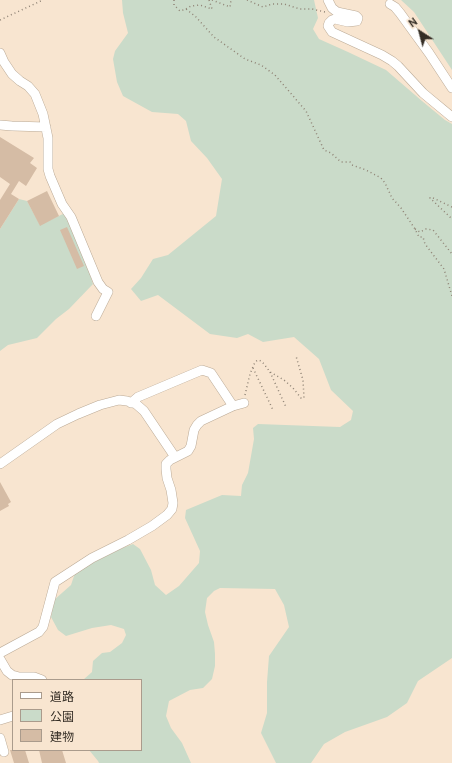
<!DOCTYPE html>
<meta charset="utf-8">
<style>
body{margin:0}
#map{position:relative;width:452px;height:763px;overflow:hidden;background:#f8e5d0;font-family:Cabin,"Noto Sans JP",sans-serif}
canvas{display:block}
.legend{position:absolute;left:12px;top:679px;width:130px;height:72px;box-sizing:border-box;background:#f8e5d0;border:1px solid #aa9b8c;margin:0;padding:5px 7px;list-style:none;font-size:12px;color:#342d25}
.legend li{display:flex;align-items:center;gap:8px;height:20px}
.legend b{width:20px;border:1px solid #aa9b8c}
.north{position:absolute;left:400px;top:12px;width:40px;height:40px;-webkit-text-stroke:3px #f8e5d0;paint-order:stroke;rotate:324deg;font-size:11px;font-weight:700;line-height:16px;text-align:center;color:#342d25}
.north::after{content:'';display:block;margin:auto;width:14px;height:18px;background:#342d25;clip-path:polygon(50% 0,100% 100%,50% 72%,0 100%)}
</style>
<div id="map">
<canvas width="452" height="763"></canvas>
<ul class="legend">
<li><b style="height:5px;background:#fff"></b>道路</li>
<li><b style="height:11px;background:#cadbc9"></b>公園</li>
<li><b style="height:11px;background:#d5bca5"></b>建物</li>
</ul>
<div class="north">N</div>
</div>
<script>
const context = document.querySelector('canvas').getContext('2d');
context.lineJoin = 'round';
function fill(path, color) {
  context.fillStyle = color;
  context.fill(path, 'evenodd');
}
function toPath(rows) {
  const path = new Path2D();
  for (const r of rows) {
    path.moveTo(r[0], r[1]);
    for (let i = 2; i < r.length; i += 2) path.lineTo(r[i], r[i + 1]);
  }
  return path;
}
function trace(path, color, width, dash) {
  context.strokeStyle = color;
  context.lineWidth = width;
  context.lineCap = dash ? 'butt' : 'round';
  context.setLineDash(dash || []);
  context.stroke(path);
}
fill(toPath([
 [122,0,314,0,318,18,313,29,319,39,348,52,386,70,422,101,445,120,452,124,452,658,418,681,407,703,387,717,345,732,324,744,311,763,276,763,261,733,267,713,267,682,269,656,289,627,284,605,275,589,220,588,214,591,207,598,205,612,208,625,214,642,215,654,215,666,212,679,203,688,190,690,169,701,166,716,171,728,182,743,191,763,99,763,98,761,89,750,141,750,141,680,83,680,92,672,93,661,102,653,110,652,122,643,126,635,124,629,111,625,92,628,66,636,58,630,51,617,54,600,71,585,75,573,102,556,133,544,140,549,151,570,155,585,166,595,179,586,199,563,200,551,185,518,186,510,222,495,241,496,242,485,248,473,254,439,253,428,258,424,340,427,351,420,353,411,331,390,319,359,294,337,263,342,248,334,237,338,210,334,158,295,141,301,131,289,141,278,153,259,168,255,216,216,222,179,207,158,191,141,186,121,178,114,152,112,123,96,117,82,113,59,115,51,128,33,123,13],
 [401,0,452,0,452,70,414,12],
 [19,199,27,201,40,225,65,213,88,268,93,284,69,309,56,319,37,338,8,345,0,351,0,229]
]), '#cadbc9');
fill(toPath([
 [0,137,34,158,30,163,37,168,26,186,19,181,11,194,19,199,0,229,0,200,10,184,0,177],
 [47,191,59,216,40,226,27,201],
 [67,227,84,266,77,269,60,230],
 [0,482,11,502,8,504,9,506,0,511],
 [10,750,25,750,29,763,14,763],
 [39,750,62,750,66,763,42,763]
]), '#d5bca5');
const minor = toPath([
 [328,0,332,8,337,12,356,16,358,18,357,21,348,22,335,19,332,20,329,23,328,26,332,32,382,55,392,61,398,66,423,93,452,117],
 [390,4,395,7,400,13,429,53,452,88],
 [0,53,4,62,12,74,20,81,28,86,35,94,43,114,48,138,48,169,50,176,62,204,71,217,98,282,103,289,108,292,96,316],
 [0,125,12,126,46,127],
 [131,403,138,397,202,370,211,373,233,406],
 [0,464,57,424,78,414,100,405,119,400,127,401,136,404,144,411,175,457],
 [0,653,39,632,43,627,55,582,92,558,128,540,152,526,167,515,172,509,173,503,171,490,167,478,166,469,166,464,170,460,188,451,191,446,194,430,197,425,201,421,233,406,244,403],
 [0,659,7,671,12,675,19,677,34,677,42,680],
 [0,720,13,716],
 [0,738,4,752]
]);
trace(minor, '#bbaa96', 10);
trace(toPath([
 [174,0,174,5,180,11,186,9,196,17,214,37,245,59,261,65,275,75,306,111,324,150,331,153,341,162,350,162,352,165,366,170,381,178,385,183,392,198,401,208,415,229,419,237,423,237,425,244,444,269,452,296],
 [212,0,230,7,231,0],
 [247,0,263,7,272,4,284,4,300,9,312,9,325,12],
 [186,9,191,6,200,5,212,9,209,0],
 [0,20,43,0],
 [452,207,431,197,430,198,452,219],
 [415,229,420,232,426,229,433,230,452,254],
 [253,368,273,410],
 [270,372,286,407],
 [245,395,250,374,255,362,258,360,261,361,264,364,270,372,284,380,293,388,301,398,304,398,303,380,296,356]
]), '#8f8375', 1.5, [1, 3]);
trace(minor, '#fff', 9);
</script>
